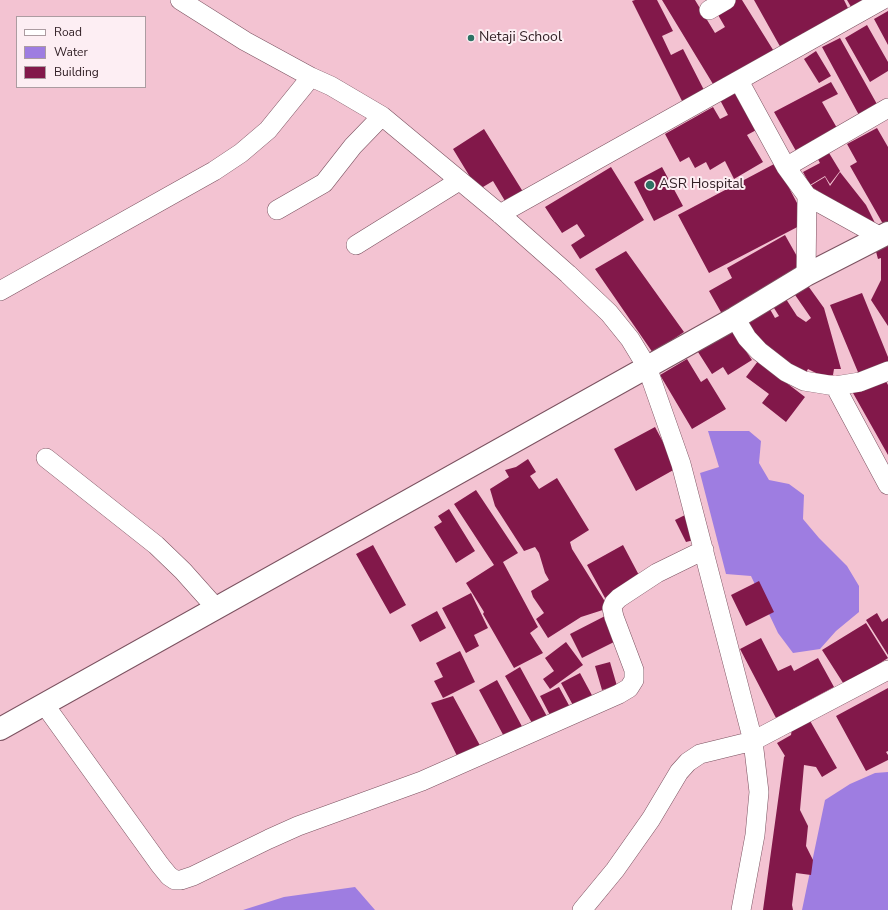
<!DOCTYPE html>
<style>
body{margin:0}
#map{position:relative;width:888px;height:910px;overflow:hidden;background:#f3c3d2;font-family:"Nunito Sans",sans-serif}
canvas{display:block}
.legend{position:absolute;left:16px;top:16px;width:130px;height:72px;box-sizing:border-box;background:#fdeef3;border:1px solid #ac9ca1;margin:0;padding:5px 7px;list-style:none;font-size:12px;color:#322026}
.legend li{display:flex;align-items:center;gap:8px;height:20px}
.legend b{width:20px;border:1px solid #ac9ca1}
</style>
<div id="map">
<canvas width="888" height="910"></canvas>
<ul class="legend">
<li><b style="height:5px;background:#fff"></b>Road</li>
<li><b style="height:11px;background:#9e7de1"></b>Water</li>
<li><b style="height:11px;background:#82184a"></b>Building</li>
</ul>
</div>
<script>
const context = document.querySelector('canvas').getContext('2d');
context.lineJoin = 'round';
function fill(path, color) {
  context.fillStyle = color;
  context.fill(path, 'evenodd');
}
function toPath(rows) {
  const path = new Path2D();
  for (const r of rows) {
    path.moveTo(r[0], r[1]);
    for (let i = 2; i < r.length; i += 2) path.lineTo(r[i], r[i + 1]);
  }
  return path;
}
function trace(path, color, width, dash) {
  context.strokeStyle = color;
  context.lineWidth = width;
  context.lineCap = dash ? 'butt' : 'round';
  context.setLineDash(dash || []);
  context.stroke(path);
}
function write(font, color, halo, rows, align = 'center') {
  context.font = font + ' "Nunito Sans",sans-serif';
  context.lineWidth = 4;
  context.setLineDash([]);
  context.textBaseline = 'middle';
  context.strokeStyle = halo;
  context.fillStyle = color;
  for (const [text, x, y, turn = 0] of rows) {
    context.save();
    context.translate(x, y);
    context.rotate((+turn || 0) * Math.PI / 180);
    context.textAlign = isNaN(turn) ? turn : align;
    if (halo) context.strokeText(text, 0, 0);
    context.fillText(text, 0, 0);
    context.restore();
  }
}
fill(toPath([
 [708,431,749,431,761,441,759,463,769,480,789,484,804,495,803,519,819,538,847,566,859,586,859,612,836,631,820,649,793,653,778,633,751,576,726,574,700,473,719,467],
 [888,772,888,910,802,910,825,800,850,784,875,773],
 [355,887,375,910,243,910,284,897]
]), '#9e7de1');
fill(toPath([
 [635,0,657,0,673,31,662,36,671,55,683,49,705,92,683,103,632,1],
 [662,0,695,0,715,33,725,27,714,8,727,0,742,0,775,53,716,89],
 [754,0,844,0,850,12,782,50],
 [847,0,876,0,854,12],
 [888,11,888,45,874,19],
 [867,25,888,62,888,71,870,82,845,38],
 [840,38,878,106,860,117,822,47],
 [816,51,831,76,819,83,804,59],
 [831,82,838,94,822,102,837,128,796,151,774,112],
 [738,89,760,128,747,135,763,162,734,179,725,161,710,170,706,162,695,168,689,157,680,162,665,134,713,107,720,119,728,115,720,100],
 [877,128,888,147,888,221,883,224,850,166,857,162,847,144],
 [484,129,525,195,508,206,493,181,478,190,453,149],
 [826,148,840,171,830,184,825,176,810,185,803,172,820,163,815,154],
 [776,163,807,222,709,273,678,215],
 [611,167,644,220,580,259,571,245,585,236,577,224,562,233,545,207],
 [662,167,683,206,654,221,634,182],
 [840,172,866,205,878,229,810,186,825,177,830,186],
 [785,235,803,267,722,314,709,291,732,278,727,268],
 [888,245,888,326,871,300,881,280,881,258,878,259,875,248],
 [626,251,684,332,653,353,595,269],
 [806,283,824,308,841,369,834,369,833,375,820,375,808,369,804,376,784,368,743,323,767,304,775,318,779,316,774,308,786,299,797,316,806,322,811,318,793,292],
 [862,293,888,357,888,366,860,377,830,305],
 [732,330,752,360,728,375,723,367,712,374,698,352],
 [687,359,701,382,707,378,726,409,692,429,660,375],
 [758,361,805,397,786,422,762,403,769,394,746,377],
 [883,376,888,385,888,455,853,393],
 [655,427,677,468,636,491,614,449],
 [528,459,536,472,530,476,539,489,557,478,589,530,570,542,572,549,609,608,581,617,548,638,536,619,544,613,533,597,531,591,549,580,545,573,539,553,535,547,524,551,495,506,490,489,509,477,505,470,516,467],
 [476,490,518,553,503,562,538,627,530,633,543,653,514,668,483,614,484,612,466,583,494,565,454,504],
 [449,509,475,551,456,563,434,527,442,522,438,516],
 [691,512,698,539,686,542,675,520],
 [373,545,406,605,390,614,356,554],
 [623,545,641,579,605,598,587,565],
 [759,581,774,612,746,626,731,595],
 [471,593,488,628,474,635,479,646,466,653,442,608],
 [437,611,446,628,420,642,411,625],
 [877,613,882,622,888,618,888,655,866,620],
 [607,615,620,639,582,658,570,634],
 [866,623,888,658,845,686,822,650],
 [761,638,778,671,791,665,794,671,818,658,834,687,776,718,740,649],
 [566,642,583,665,550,689,543,679,554,671,545,658],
 [460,651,475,682,443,698,434,681,443,677,436,663],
 [610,662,617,686,602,690,595,666],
 [520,667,550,722,536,730,505,676],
 [580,673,594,699,575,709,561,683],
 [497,680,525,732,507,742,479,690],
 [559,687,571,709,552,719,540,696],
 [888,688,888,751,886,752,888,755,888,760,866,771,836,716],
 [453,696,483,751,460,762,431,703],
 [809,719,837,768,822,777,816,767,804,765,800,810,808,826,806,846,813,860,811,875,796,873,792,905,793,910,763,910,784,757,785,756,777,743,791,735,792,728]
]), '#82184a');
const street = toPath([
 [180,0,245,41,311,77,331,86,382,116,500,214,568,274,609,313,630,339,647,367,681,464,753,741,759,792,755,835,741,910],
 [709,10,726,0],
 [739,81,786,167,807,196,881,237],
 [786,167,888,108],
 [277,210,324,183,353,146,382,116],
 [500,214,882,0],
 [356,245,459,181],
 [806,275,807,196],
 [0,291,214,171,241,153,268,130,311,77],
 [735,318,747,338,759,351,786,372,804,381,835,386,860,382,888,371],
 [835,386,888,485],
 [46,458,156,545,183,571,216,608],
 [44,704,160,865,169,876,175,880,181,880,193,876,269,839,298,826,422,781,619,694,629,688,634,680,634,670,614,617,612,608,614,603,619,598,657,573,704,550],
 [582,910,615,870,651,819,679,772,688,762,700,754,753,741,888,670]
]);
const secondary = toPath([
 [0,729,735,318,806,275,888,233]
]);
trace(street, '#7b5260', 20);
trace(secondary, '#7b5260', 24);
trace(street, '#fff', 19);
trace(secondary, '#fff', 22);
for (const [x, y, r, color] of [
 [471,38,4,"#2e7264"],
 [650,185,5,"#2e7264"]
]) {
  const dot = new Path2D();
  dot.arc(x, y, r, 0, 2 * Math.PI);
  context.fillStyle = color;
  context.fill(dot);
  trace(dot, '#fdeef3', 1.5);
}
write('14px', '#322026', '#fdeef3', [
 ["Netaji School",479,38],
 ["ASR Hospital",659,185]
], 'left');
</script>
